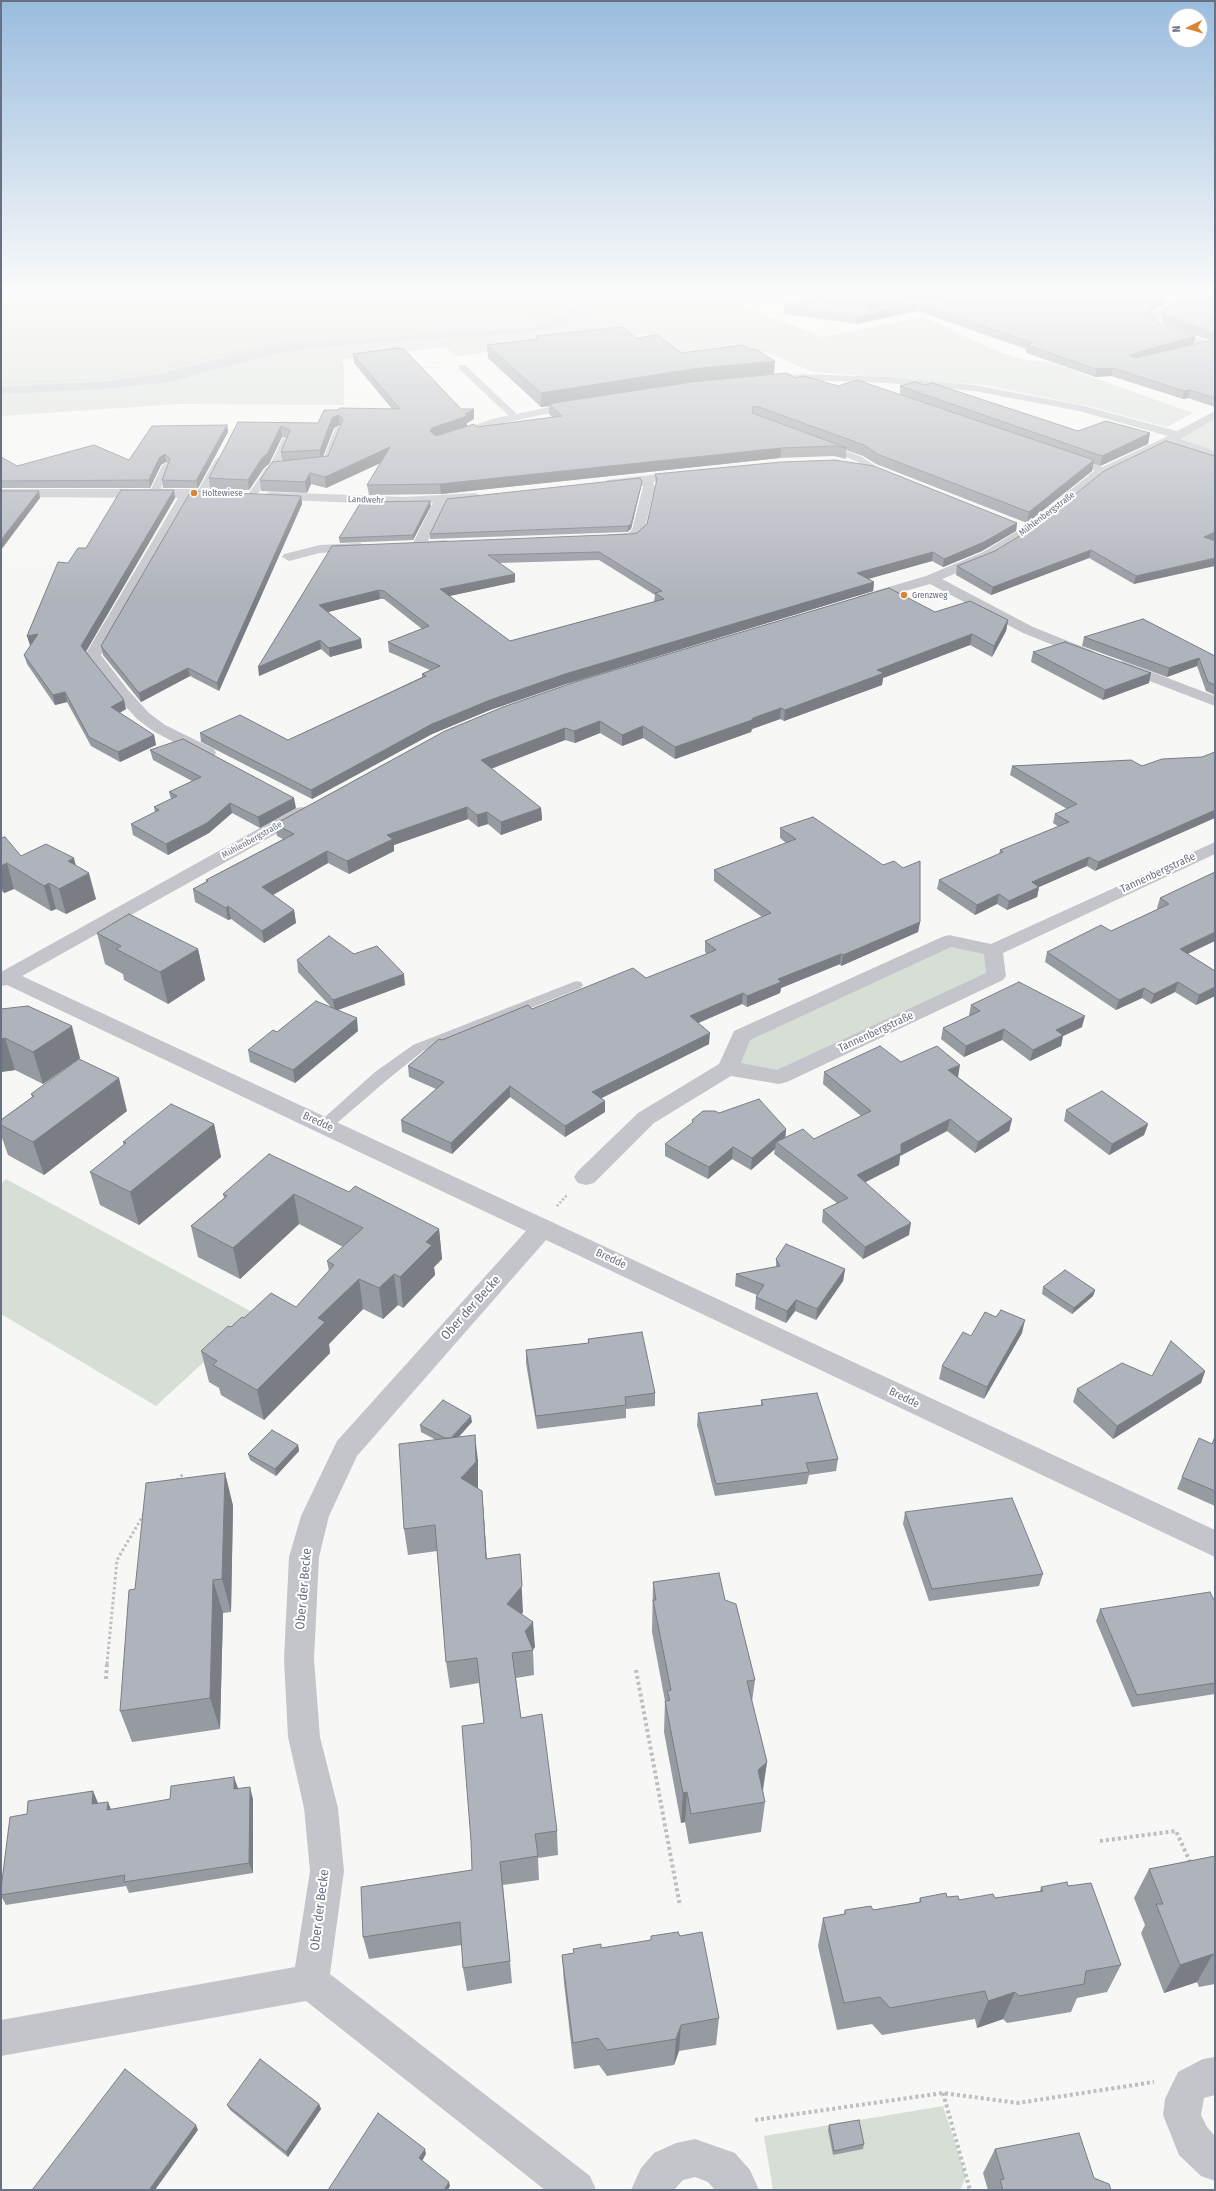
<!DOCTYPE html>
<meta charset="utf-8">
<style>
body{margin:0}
#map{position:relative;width:1216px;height:2191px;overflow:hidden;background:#f7f7f5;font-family:"Fira Sans Condensed",sans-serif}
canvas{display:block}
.frame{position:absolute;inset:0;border:2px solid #687184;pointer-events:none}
.north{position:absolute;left:1168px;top:8px;width:40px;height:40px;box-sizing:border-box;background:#fff;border:1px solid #c3c6ce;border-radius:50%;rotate:265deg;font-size:11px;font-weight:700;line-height:16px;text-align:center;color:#687184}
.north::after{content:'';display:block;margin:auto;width:14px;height:18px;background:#d98433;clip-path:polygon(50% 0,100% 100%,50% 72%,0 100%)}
</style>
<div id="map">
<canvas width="1216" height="2191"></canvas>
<div class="frame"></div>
<div class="north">N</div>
</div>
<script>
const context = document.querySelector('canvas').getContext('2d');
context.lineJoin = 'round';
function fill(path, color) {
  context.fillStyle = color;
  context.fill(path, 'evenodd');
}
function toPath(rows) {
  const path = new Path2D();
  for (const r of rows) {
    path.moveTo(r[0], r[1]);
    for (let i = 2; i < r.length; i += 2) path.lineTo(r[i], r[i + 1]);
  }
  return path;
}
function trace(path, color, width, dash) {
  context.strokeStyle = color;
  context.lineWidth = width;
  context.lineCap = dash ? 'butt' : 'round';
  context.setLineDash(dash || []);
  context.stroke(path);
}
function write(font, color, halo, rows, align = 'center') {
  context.font = font + ' "Fira Sans Condensed",sans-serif';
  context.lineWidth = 4;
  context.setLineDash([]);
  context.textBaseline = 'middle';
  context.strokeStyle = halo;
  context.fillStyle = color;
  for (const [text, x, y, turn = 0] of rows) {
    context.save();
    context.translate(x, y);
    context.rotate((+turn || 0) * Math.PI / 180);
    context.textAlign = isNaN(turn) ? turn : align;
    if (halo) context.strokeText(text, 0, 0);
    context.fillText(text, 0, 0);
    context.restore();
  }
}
fill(toPath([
 [1,294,791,294,739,304,822,337,923,317,997,351,1025,360,1049,362,1193,413,1167,427,1088,406,984,385,813,372,765,352,692,362,644,334,455,356,445,347,342,360,344,368,344,405,179,404,1,416],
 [1215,417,1215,455,1170,440],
 [952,946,986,953,988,974,778,1072,736,1065,746,1038],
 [6,1179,256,1314,156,1406,1,1314,1,1184],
 [943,2106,966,2177,960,2190,773,2190,764,2136]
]), '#d7ded6');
fill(toPath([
 [610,294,647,294,598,307,574,321,544,331,311,348,261,357,169,382,103,389,1,394,1,387,110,381,159,374,258,349,299,342,532,328,542,324,591,300]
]), '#c2c7ce');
trace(toPath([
 [876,318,899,338,896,342,900,353,892,360],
 [419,369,435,367,442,370],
 [1,383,101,379,144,373,247,349,301,340,406,331,449,332,518,325,533,321,567,304,601,294]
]), '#bdbec1', 1, [1, 1]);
trace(toPath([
 [557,1206,567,1195]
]), '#bdbec1', 2.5, [2, 2]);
trace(toPath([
 [177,1480,184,1473],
 [107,1664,117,1560,144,1514]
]), '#bdbec1', 3, [2.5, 2.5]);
trace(toPath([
 [636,1670,680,1906],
 [106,1679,107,1663],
 [1100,1841,1176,1831,1191,1864],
 [943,2093,970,2190],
 [755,2120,943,2093,1018,2103,1154,2082]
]), '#bdbec1', 4, [3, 3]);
fill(toPath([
 [459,365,465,365,518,415,518,419,512,419,459,369,459,365],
 [339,426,343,429,328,466,309,467,309,463,322,462,335,429,339,426],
 [283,438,290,440,278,467,272,471,256,497,250,497,248,495,265,469,270,465,283,438],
 [826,443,862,457,881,470,874,472,856,461,823,448,823,444,826,443],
 [219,457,223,460,206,494,204,496,198,496,196,494,215,460,219,457],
 [1072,457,1108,469,1109,471,1105,474,1069,462,1069,458,1072,457],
 [166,463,170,466,159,493,157,495,151,495,149,493,162,466,166,463],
 [576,981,581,982,583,985,581,988,423,1051,387,1080,330,1129,324,1130,318,1129,316,1125,375,1072,413,1045,576,981]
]), '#c3c5ca');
fill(toPath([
 [1142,294,1155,294,1181,301,1181,305,1161,315,1159,318,1160,322,1163,325,1215,344,1215,350,1155,329,1149,317,1155,311,1169,304,1143,296,1142,294],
 [801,374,887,377,974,385,1080,405,1177,431,1215,411,1215,419,1180,439,1215,451,1215,459,1171,444,1102,477,1034,533,993,558,942,579,1033,627,1093,651,1096,654,1093,657,1088,659,1023,633,930,584,863,603,856,599,858,596,926,576,983,552,1024,527,1094,471,1168,436,1079,411,974,391,887,383,801,380,765,383,760,380,765,377,801,374],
 [579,401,585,404,583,406,499,424,453,440,447,436,449,434,492,419,579,401],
 [685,471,691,475,689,478,653,482,655,487,643,535,631,541,604,541,602,538,604,535,628,533,632,530,643,487,641,483,611,487,605,483,607,480,685,471],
 [1,489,187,489,222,491,224,494,218,498,191,498,101,655,128,690,149,713,165,725,214,749,216,753,214,757,202,757,153,731,137,719,116,696,85,655,178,498,1,497,1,489],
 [271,492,404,497,476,493,482,497,476,501,446,502,428,541,446,540,453,544,446,548,419,549,412,545,433,503,404,505,267,499,265,496,267,493,271,492],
 [360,543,367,547,365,550,320,553,289,561,282,557,284,554,320,545,360,543],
 [1123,661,1215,696,1215,706,1118,669,1115,666,1118,663,1123,661],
 [302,807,308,808,311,812,308,816,22,976,1215,1530,1215,1557,546,1240,357,1456,329,1516,319,1557,314,1659,320,1737,338,1808,344,1871,330,1974,590,2176,596,2190,545,2190,306,2001,1,2056,1,2020,295,1967,310,1871,304,1808,288,1737,284,1659,289,1557,301,1516,337,1441,526,1231,7,985,1,986,1,972,296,808,302,807],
 [1215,842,1215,854,1003,953,1006,976,1003,980,787,1082,779,1084,731,1076,654,1123,594,1183,586,1185,578,1183,574,1177,578,1171,638,1113,719,1064,734,1031,942,937,949,935,991,944,1215,842],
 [951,947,984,954,986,973,777,1070,741,1063,750,1040,951,947],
 [1215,2057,1215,2095,1204,2098,1201,2115,1207,2127,1215,2136,1215,2181,1201,2176,1179,2155,1163,2115,1165,2099,1178,2072,1203,2059,1215,2057],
 [695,2139,735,2153,750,2170,759,2190,715,2190,708,2182,695,2177,683,2180,674,2190,631,2190,641,2168,654,2153,676,2143,695,2139]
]), '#c3c5ca');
fill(toPath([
 [950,294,1158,294,1165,304,1154,310,1151,313,1155,322,1195,336,1194,344,1214,342,1164,324,1161,319,1163,311,1215,294,1215,407,1188,398,1183,399,1111,376,1095,377,1026,353,1026,349,917,311,857,324,784,314,784,303,871,309,870,309,872,310],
 [1159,294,1192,294,1178,298],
 [536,336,636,338,682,353,774,374,838,386,900,395,900,386,1078,431,1150,433,1148,444,1100,466,1093,464,1092,471,1027,523,876,464,863,456,846,450,846,459,834,456,780,458,441,494,369,495,367,485,381,463,326,488,311,484,307,493,261,491,260,480,282,461,281,452,287,438,282,437,269,464,264,468,249,490,210,489,209,478,238,422,318,423,338,410,392,409,354,363,353,354,461,409,474,419,467,423,467,426,477,427,552,417,549,414,549,406,541,407,488,358,487,345,536,339],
 [340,425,341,426,328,456,323,457,334,428],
 [227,425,228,432,198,488,163,488,162,480,168,464,166,462,161,465,150,488,1,488,1,457,17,466,129,460],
 [1215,456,1215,539,1134,584,1089,558,991,595,956,575,957,566,995,551],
 [655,474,1017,523,1016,531,982,551,943,567,932,561,868,579,874,582,873,591,566,684,490,710,432,734,312,799,201,742,200,733,288,740,422,677,422,674,430,670,389,652,388,642,422,629,384,599,380,599,328,612,362,648,330,657,321,649,259,676,332,546,631,534,637,533,647,524,656,484],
 [599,560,655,595,654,602,510,641,449,596,515,582,515,574,500,563],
 [642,482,641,487,631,529,627,532,430,539,430,534],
 [301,496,302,504,219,691,190,676,141,702,103,655,101,646],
 [175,498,86,651,126,709,120,713,154,735,156,745,120,762,91,746,67,702,55,705,27,664,24,655,31,645,30,645,27,636,68,563,86,548],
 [431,506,413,540,340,543,339,538],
 [935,612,1008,620,1006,631,992,657,970,645,883,678,882,685,784,721,780,719,752,729,751,732,675,759,643,738,622,746,600,733,575,743,565,740,491,769,541,808,542,820,501,835,488,824,478,827,468,819,394,845,394,851,349,874,328,863,273,895,294,910,296,923,264,943,231,919,228,920,195,902,193,889,206,882,206,880,283,839,277,836,275,824,445,731],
 [1084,637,1215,656,1215,695,1206,691,1197,666,1167,677,1082,646],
 [1033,652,1149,683,1103,700,1031,662],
 [150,750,296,808,260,828,232,813,209,833,168,855,133,835,131,824,155,812,154,807,171,799,169,792,192,781,153,760],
 [1131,760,1095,871,1087,866,1039,887,1037,897,1007,910,997,904,975,915,937,889,939,880,999,854,1000,850,1059,827,1053,823,1055,814,1067,809,1010,775,1012,766],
 [780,828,920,922,918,932,841,966,840,964,781,988,780,993,747,1007,742,1004,698,1023,709,1044,601,1098,605,1112,565,1137,510,1097,452,1154,402,1132,401,1120,436,1089,409,1077,408,1066,442,1040,532,1009,646,978,707,954,705,952,705,941,762,917,714,881,714,870,786,843,780,838],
 [1,838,21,856,75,865,96,899,66,914,56,909,51,911,14,889,4,893,1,890],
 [1215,872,1188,954,1215,971,1215,996,1196,1005,1175,992,1151,1004,1142,998,1116,1010,1045,962,1047,952,1111,931,1158,909,1157,908,1160,898],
 [97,933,198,949,205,980,168,1004,124,980,123,974,105,964],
 [354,954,405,985,338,1010,358,1031,295,1083,250,1062,248,1050,277,1032,331,1007,298,972,297,960],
 [971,1005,1082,1027,1063,1036,1061,1046,1030,1061,1002,1040,964,1057,941,1039,943,1028,970,1016,969,1015],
 [1,1009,80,1058,43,1084,15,1070,1,1072],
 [901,1062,958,1077,1012,1119,1009,1131,975,1153,947,1131,900,1156,899,1165,865,1182,909,1235,863,1259,822,1222,823,1210,837,1203,774,1154,775,1149,751,1170,732,1159,708,1179,665,1156,665,1144,692,1123,692,1120,719,1113,786,1129,785,1138,814,1139,861,1116,823,1084,824,1072],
 [31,1094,127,1111,44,1175,8,1155,1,1135,1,1120,32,1097],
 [1066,1110,1148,1124,1144,1135,1109,1155,1064,1121],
 [214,1124,221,1157,139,1225,100,1205,90,1172,124,1145,123,1142],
 [349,1192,439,1229,442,1259,434,1267,435,1275,403,1308,398,1305,383,1319,363,1309,329,1344,330,1353,264,1420,221,1395,219,1388,209,1382,201,1351,231,1327,244,1318,296,1307,329,1271,327,1261,343,1247,299,1224,240,1279,198,1257,191,1226,224,1198,223,1194],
 [776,1259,845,1269,843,1281,816,1320,795,1311,786,1323,755,1309,756,1297,757,1295,735,1286,736,1274,776,1267],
 [1043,1287,1095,1290,1093,1296,1072,1314,1042,1294],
 [1022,1333,984,1399,939,1379,942,1366,971,1336],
 [588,1339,655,1393,655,1406,626,1409,626,1418,537,1429,526,1363,526,1350,588,1343],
 [1205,1371,1201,1383,1113,1439,1073,1402,1077,1389,1152,1376],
 [761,1400,838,1459,836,1471,809,1475,807,1484,715,1496,697,1425,698,1413,761,1405],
 [472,1422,458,1437,478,1461,478,1489,482,1491,487,1559,523,1612,522,1614,535,1647,533,1650,534,1675,516,1678,521,1718,557,1831,558,1855,538,1858,539,1880,503,1885,512,1983,467,1991,463,1968,462,1945,369,1959,363,1937,472,1870,484,1723,479,1683,450,1688,446,1662,437,1551,408,1555,404,1529,436,1440,421,1432,420,1425],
 [1215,1437,1215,1506,1177,1489,1182,1477,1212,1444],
 [298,1445,299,1451,276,1476,250,1460,248,1454],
 [225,1473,233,1506,231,1612,223,1613,220,1729,132,1742,120,1711,135,1589],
 [905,1512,1043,1574,1039,1586,929,1601,903,1524],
 [653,1582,725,1600,755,1680,752,1702,767,1762,763,1791,765,1802,761,1832,689,1844,685,1822,681,1823,664,1732,665,1701,652,1632],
 [1215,1602,1215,1694,1132,1707,1096,1621,1100,1609],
 [238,1789,253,1799,253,1873,129,1893,126,1886,6,1905,1,1896,1,1889,27,1814,93,1791,98,1804,111,1810],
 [1215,1856,1215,1984,1199,1987,1197,1982,1164,1993,1141,1933,1145,1925,1134,1898,1149,1869],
 [1068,1886,1121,1965,1107,1992,1077,1998,1071,2012,1007,2023,1003,2019,977,2028,975,2019,882,2035,872,2024,837,2030,818,1946,823,1918,844,1914,845,1910,873,1910,919,1902,920,1898,947,1897,959,1900,995,1898,1040,1891,1041,1887],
 [601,1948,719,2018,716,2045,679,2051,674,2065,607,2076,599,2065,574,2069,564,1983,562,1955],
 [319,2104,321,2109,288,2157,230,2110,227,2105],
 [829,2125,864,2144,863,2149,833,2155,828,2130],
 [995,2149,1094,2178,1111,2190,988,2190,983,2173]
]), '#969aa1');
fill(toPath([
 [908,294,944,294,871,309,865,314,865,306,871,301],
 [1179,294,1192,294,1178,298],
 [1167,297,1165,304,1154,310,1148,317,1149,309,1156,302],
 [918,304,917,311,857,324,857,317],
 [1195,336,1194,344,1128,363,1129,355],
 [775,361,774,375,549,404,549,406,541,407,541,393,692,369],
 [1113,368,1111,376,1095,377,1096,369],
 [1190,390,1188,398,1183,399,1184,391],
 [474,409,474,419,467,423,467,426,433,438,430,431,432,428],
 [339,415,340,425,334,428,321,461,320,450,332,418],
 [227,425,228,432,198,488,196,481],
 [281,426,282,437,269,464,264,468,249,490,248,480],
 [1150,433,1148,444,1100,466,1102,456],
 [390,447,391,458,326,488,325,477],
 [781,448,780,458,441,494,440,484],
 [165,454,166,462,161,465,150,488,149,480,159,458],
 [1094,460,1092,471,1027,523,1029,512],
 [310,473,311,484,307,493,305,482],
 [642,482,641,487,631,529,627,532,628,526],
 [174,490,175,498,84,655,81,646],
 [39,491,40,498,1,550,1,540],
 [301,496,302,504,219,691,217,683],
 [430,501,431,506,413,540,413,535],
 [1017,523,1016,531,982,551,943,567,944,559],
 [1215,532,1215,539,1202,545,1204,537],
 [1091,550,1089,558,991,595,993,587],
 [933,552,932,561,857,582,857,573],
 [1215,558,1215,566,1134,584,1136,576],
 [515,574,515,582,440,598,440,589],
 [874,582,873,591,566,684,490,710,432,734,312,799,311,790,432,724,490,700,565,674],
 [379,590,380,599,320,614,319,605],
 [1008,620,1006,631,992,657,994,646],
 [38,634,41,643,30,645,27,636],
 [972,634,970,645,883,678,882,685,784,721,785,710,877,670],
 [361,639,362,648,330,657,329,648],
 [320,640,321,649,259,676,258,667],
 [1199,658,1197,666,1167,677,1169,668],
 [188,668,190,676,141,702,139,693],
 [1151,673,1149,683,1103,700,1105,690],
 [65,692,67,702,55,705,53,695],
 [124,700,126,709,113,716,111,707],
 [781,708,780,719,752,729,751,732,675,759,675,747,753,718],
 [600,721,600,733,575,743,574,731],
 [643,726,643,738,622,746,622,735],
 [565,728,565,740,482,772,481,760],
 [154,735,156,745,120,762,118,752],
 [294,798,296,808,260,828,258,817],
 [230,803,232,813,209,833,168,855,166,844],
 [467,807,468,819,394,845,394,851,349,874,347,861,387,835],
 [541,808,542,820,501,835,501,822],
 [1215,810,1215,818,1095,871,1098,862],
 [487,812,488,824,478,827,477,815],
 [327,851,328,863,264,900,262,887],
 [1089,857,1087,866,1039,887,1037,897,1007,910,1009,901,1032,882],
 [74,858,79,879,89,873,96,899,66,914,59,889,68,861],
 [7,863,14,889,4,893,1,884,1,866],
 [49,883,56,909,51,911,44,886],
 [999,894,997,904,975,915,977,905],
 [228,906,231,919,228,920,226,908],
 [294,910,296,923,264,943,262,931],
 [920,922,918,932,841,966,843,955],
 [1215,932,1215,941,1177,959,1180,949],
 [198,949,205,980,168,1004,160,972],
 [841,954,840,964,781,988,780,993,747,1007,747,996,778,979],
 [404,974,405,985,335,1011,333,1000],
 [1178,982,1175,992,1151,1004,1154,994],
 [1215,987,1215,996,1196,1005,1199,995],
 [1144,988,1142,998,1116,1010,1119,1000],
 [743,993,742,1004,689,1027,690,1016],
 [1085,1016,1082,1027,1063,1036,1061,1046,1030,1061,1033,1050,1056,1030],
 [357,1018,358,1031,295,1083,293,1070],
 [72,1026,80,1058,43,1084,33,1052],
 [1004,1029,1002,1040,964,1057,966,1046],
 [710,1033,709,1044,592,1103,592,1092],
 [5,1038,15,1070,1,1072,1,1039],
 [960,1065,958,1077,946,1082,948,1070],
 [119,1078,127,1111,44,1175,33,1142],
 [510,1086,510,1097,452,1154,451,1143],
 [605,1101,605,1112,565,1137,565,1126],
 [950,1119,947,1131,900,1156,899,1165,856,1187,857,1175,901,1144],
 [1012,1119,1009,1131,975,1153,978,1142],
 [214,1124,221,1157,139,1225,130,1192],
 [1148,1124,1144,1135,1109,1155,1112,1144],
 [786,1129,785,1141,776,1142,775,1149,751,1170,752,1158],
 [733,1147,732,1159,708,1179,709,1167],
 [294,1194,299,1224,240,1279,233,1248],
 [911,1223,909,1235,863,1259,865,1247],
 [439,1229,442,1259,434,1267,435,1275,403,1308,400,1277,426,1242],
 [845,1269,843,1281,816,1320,817,1309],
 [394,1274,398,1305,383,1319,379,1288],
 [359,1279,363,1309,329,1344,330,1353,264,1420,257,1390,318,1318],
 [1095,1290,1093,1296,1072,1314,1074,1308],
 [796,1300,795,1311,786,1323,787,1311],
 [1025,1320,1022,1333,984,1399,987,1387],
 [1205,1371,1201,1383,1113,1439,1117,1426],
 [471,1416,472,1422,450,1447,449,1441],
 [475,1435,478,1461,478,1489,463,1505,461,1478],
 [298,1445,299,1451,276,1476,275,1469],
 [225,1473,233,1506,231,1612,222,1579],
 [482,1491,484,1518,488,1585,486,1559],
 [520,1554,523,1612,509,1630,507,1604],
 [213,1580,223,1613,220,1729,210,1698],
 [533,1622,535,1647,532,1650,525,1631],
 [767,1762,762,1793,758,1770],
 [234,1777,238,1788,237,1800,234,1789],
 [250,1787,253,1799,253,1873,249,1863],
 [93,1791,98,1803,97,1815,92,1804],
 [687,1792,685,1822,681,1823,683,1793],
 [108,1802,113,1814,107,1810],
 [1213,1954,1197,1982,1164,1993,1180,1965],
 [1015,1992,1003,2019,977,2028,988,2001],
 [681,2025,679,2051,674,2065,676,2039],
 [319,2104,321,2109,288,2157,286,2152],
 [196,2125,198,2130,155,2190,149,2190],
 [425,2149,426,2154,421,2163,419,2158],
 [449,2182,450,2186,448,2190,444,2190]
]), '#7a7d83');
const building = toPath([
 [830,294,908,294,871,301,865,306,872,310,950,294,1054,294,1061,296,1066,294,1158,294,1167,297,1156,302,1149,309,1155,322,1195,336,1129,355,1135,358,1208,341,1215,343,1215,398,1190,390,1184,391,1113,368,1096,369,1027,345,1033,343,918,304,857,317,784,306,784,303,830,294],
 [1198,294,1215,294,1215,318,1211,320,1215,321,1215,334,1166,316,1163,311,1183,299,1198,294],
 [622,327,636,338,657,335,682,353,743,345,750,350,756,349,775,361,692,369,541,393,487,345,539,339,536,336,622,327],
 [397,348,404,349,461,409,474,409,465,414,467,416,432,428,430,431,436,436,474,424,477,427,562,416,549,404,566,401,692,382,787,373,795,378,804,376,838,386,857,380,1094,460,1029,512,877,454,864,445,759,407,753,406,752,413,847,448,835,446,781,448,440,484,367,485,390,447,325,477,310,473,305,482,260,480,272,462,328,456,343,419,339,415,332,418,320,450,281,452,290,430,281,426,267,454,262,458,248,480,209,478,238,422,318,423,324,410,338,410,340,408,400,409,353,354,397,348],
 [915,382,925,385,932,383,1078,431,1106,421,1150,433,1102,456,900,386,915,382],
 [227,425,196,481,162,480,170,459,165,454,159,458,149,480,1,481,1,457,17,466,94,445,129,460,152,426,227,425],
 [1166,441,1215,456,1215,532,1204,537,1215,541,1215,558,1136,576,1091,550,993,587,957,566,995,551,1036,526,1104,471,1166,441],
 [835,460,874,466,1017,523,984,542,944,559,933,552,857,573,874,582,565,674,490,700,432,724,311,790,200,733,240,715,288,740,426,676,422,674,440,666,388,642,429,626,384,591,379,590,319,605,361,639,329,648,320,640,258,667,332,546,631,534,637,533,647,524,657,479,655,474,781,462,835,460],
 [599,552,662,591,655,593,664,599,510,641,440,589,515,574,488,555,599,552],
 [640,478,642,482,631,524,628,526,430,534,447,499,640,478],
 [121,490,174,490,81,646,124,700,111,707,154,735,118,752,89,737,65,692,53,695,24,655,38,634,27,636,58,562,68,563,78,548,86,548,121,490],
 [1,491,39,491,1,540,1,491],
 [191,491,301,496,217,683,188,668,139,693,101,646,191,491],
 [430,501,413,535,339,538,361,502,430,501],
 [889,588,935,612,970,601,1008,620,994,646,972,634,877,670,884,673,785,710,781,708,753,718,752,720,675,747,643,726,622,735,600,721,574,731,565,728,481,760,541,808,501,822,487,812,477,815,467,807,387,835,393,839,347,861,327,851,262,887,294,910,262,931,228,906,226,908,193,889,208,881,206,880,294,834,275,824,445,731,503,707,578,681,889,588],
 [1143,619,1215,656,1215,685,1208,682,1199,658,1169,668,1084,637,1143,619],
 [1065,642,1151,673,1105,690,1033,652,1065,642],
 [183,739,294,798,258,817,230,803,207,823,166,844,131,824,159,810,154,807,177,796,169,792,201,777,150,750,183,739],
 [1215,752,1215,810,1098,862,1089,857,1032,882,1039,887,1009,901,999,894,977,905,939,880,1003,852,1000,850,1069,822,1055,814,1077,804,1012,766,1131,760,1142,766,1162,759,1202,757,1215,752],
 [813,817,883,865,894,861,903,868,920,861,920,922,843,955,841,954,778,979,781,982,747,996,743,993,690,1016,710,1033,592,1092,605,1101,565,1126,510,1086,451,1143,401,1120,444,1082,408,1066,439,1039,442,1040,528,1005,532,1009,633,968,646,978,716,950,705,941,771,913,714,870,796,839,780,828,813,817],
 [5,837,21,856,46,844,74,858,68,861,89,873,59,889,49,883,44,886,7,863,1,866,1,838,5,837],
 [1215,872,1215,932,1180,949,1215,971,1215,987,1199,995,1178,982,1154,994,1144,988,1119,1000,1047,952,1101,925,1111,931,1169,904,1160,898,1215,872],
 [129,914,198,949,160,972,116,949,121,946,97,933,129,914],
 [329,936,354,954,377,946,404,974,333,1000,297,960,329,936],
 [1019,982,1085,1016,1056,1030,1063,1035,1033,1050,1004,1029,966,1046,943,1028,980,1011,971,1005,1019,982],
 [316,1001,357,1018,293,1070,248,1050,273,1030,277,1032,316,1001],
 [28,1006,72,1026,33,1052,5,1038,1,1039,1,1009,28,1006],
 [880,1046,901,1062,937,1046,960,1065,948,1070,1012,1119,978,1142,950,1119,901,1144,901,1153,857,1175,911,1223,865,1247,823,1210,848,1198,776,1142,803,1129,814,1139,871,1111,824,1072,880,1046],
 [79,1059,119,1078,33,1142,1,1125,1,1120,34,1096,31,1094,79,1059],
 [1102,1091,1148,1124,1112,1144,1066,1110,1102,1091],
 [759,1099,786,1129,752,1158,733,1147,709,1167,665,1144,693,1122,692,1120,703,1111,715,1111,719,1113,759,1099],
 [171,1104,214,1124,130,1192,90,1172,126,1143,123,1142,171,1104],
 [269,1154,349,1192,355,1186,439,1229,426,1242,432,1245,400,1277,394,1274,379,1288,359,1279,318,1318,325,1322,257,1390,213,1365,217,1361,201,1351,228,1326,231,1327,242,1317,244,1318,271,1293,296,1307,334,1265,327,1261,363,1228,294,1194,233,1248,191,1226,227,1196,223,1194,269,1154],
 [786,1244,845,1269,817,1309,796,1300,787,1311,756,1297,764,1285,736,1274,780,1266,776,1259,786,1244],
 [1065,1270,1095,1290,1074,1308,1043,1287,1065,1270],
 [1001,1310,1025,1320,987,1387,942,1366,963,1332,971,1336,985,1312,996,1317,1001,1310],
 [642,1332,655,1393,625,1397,626,1405,536,1416,526,1350,589,1343,588,1339,642,1332],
 [1171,1341,1205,1371,1117,1426,1077,1389,1122,1363,1152,1376,1171,1341],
 [817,1393,838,1459,806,1463,809,1472,716,1484,698,1413,763,1405,761,1400,817,1393],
 [443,1400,471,1416,451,1438,445,1438,420,1425,443,1400],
 [272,1430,298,1445,275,1469,248,1454,272,1430],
 [475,1435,476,1462,461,1478,482,1491,486,1559,520,1554,522,1586,507,1604,533,1622,525,1631,533,1650,512,1653,521,1718,542,1714,557,1831,535,1834,538,1856,500,1862,510,1961,463,1968,460,1922,363,1937,361,1887,472,1870,471,1841,462,1726,484,1723,477,1658,446,1662,435,1525,404,1529,399,1444,475,1435],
 [1215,1437,1215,1491,1182,1477,1199,1438,1212,1444,1215,1437],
 [225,1473,222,1579,213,1580,210,1698,120,1711,129,1590,135,1589,146,1483,225,1473],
 [1012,1498,1043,1574,932,1589,905,1512,1012,1498],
 [719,1573,725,1600,736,1604,755,1680,747,1681,767,1762,758,1770,765,1802,691,1814,687,1792,683,1793,665,1701,670,1700,667,1691,671,1690,653,1600,656,1600,653,1582,719,1573],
 [1210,1592,1215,1602,1215,1683,1137,1695,1100,1609,1210,1592],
 [234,1777,234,1789,250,1787,249,1863,124,1882,125,1875,1,1895,1,1889,10,1817,27,1814,28,1801,93,1791,92,1804,108,1802,107,1810,170,1799,171,1786,234,1777],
 [1215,1856,1215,1957,1213,1954,1180,1965,1156,1904,1163,1904,1149,1869,1215,1856],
 [1067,1882,1068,1886,1091,1883,1121,1965,1086,1971,1084,1984,1019,1996,1015,1992,988,2001,985,1991,890,2008,880,1997,844,2003,823,1918,845,1914,845,1910,871,1906,873,1910,921,1902,920,1898,946,1893,947,1897,958,1896,959,1900,993,1894,995,1898,1043,1891,1041,1887,1067,1882],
 [678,1932,680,1936,702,1932,719,2018,681,2025,676,2039,607,2050,598,2038,573,2043,562,1955,574,1953,573,1949,601,1944,601,1948,651,1940,651,1936,678,1932],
 [260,2059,319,2104,286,2152,227,2105,260,2059],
 [125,2069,196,2125,149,2190,32,2190,125,2069],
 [378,2113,425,2149,419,2158,449,2182,444,2190,328,2190,378,2113],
 [859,2120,864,2144,834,2151,829,2125,859,2120],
 [1079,2133,1094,2178,1109,2184,1111,2190,1003,2190,1000,2180,1004,2179,995,2149,1079,2133]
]);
fill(building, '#afb3bb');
trace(building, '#7a7d83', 1);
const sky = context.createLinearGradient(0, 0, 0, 600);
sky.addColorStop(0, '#99bcde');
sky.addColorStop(0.49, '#fbfbfa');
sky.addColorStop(1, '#fbfbfa00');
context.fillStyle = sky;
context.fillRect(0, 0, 1216, 600);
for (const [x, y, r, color] of [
 [194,493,4,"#d98433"],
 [904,595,4,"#d98433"]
]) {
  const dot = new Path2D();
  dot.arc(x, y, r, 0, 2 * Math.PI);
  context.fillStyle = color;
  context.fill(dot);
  trace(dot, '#fff', 1.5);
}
write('9px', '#687184', '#fff', [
 ["Holtewiese",202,493],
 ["Grenzweg",912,595]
], 'left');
write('9px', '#687184', '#fff', [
 ["Landwehr",366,500,2],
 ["Mühlenbergstraße",1047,514,-37],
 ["Mühlenbergstraße",252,840,-29]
]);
write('11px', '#687184', '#fff', [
 ["Tannenbergstraße",1158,873,-25],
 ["Tannenbergstraße",876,1032,-25],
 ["Bredde",318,1122,25],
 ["Bredde",611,1259,25],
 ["Bredde",904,1398,26]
]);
write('13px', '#687184', '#fff', [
 ["Ober der Becke",471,1308,-48],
 ["Ober der Becke",304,1589,-85],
 ["Ober der Becke",320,1910,-83]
]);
</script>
